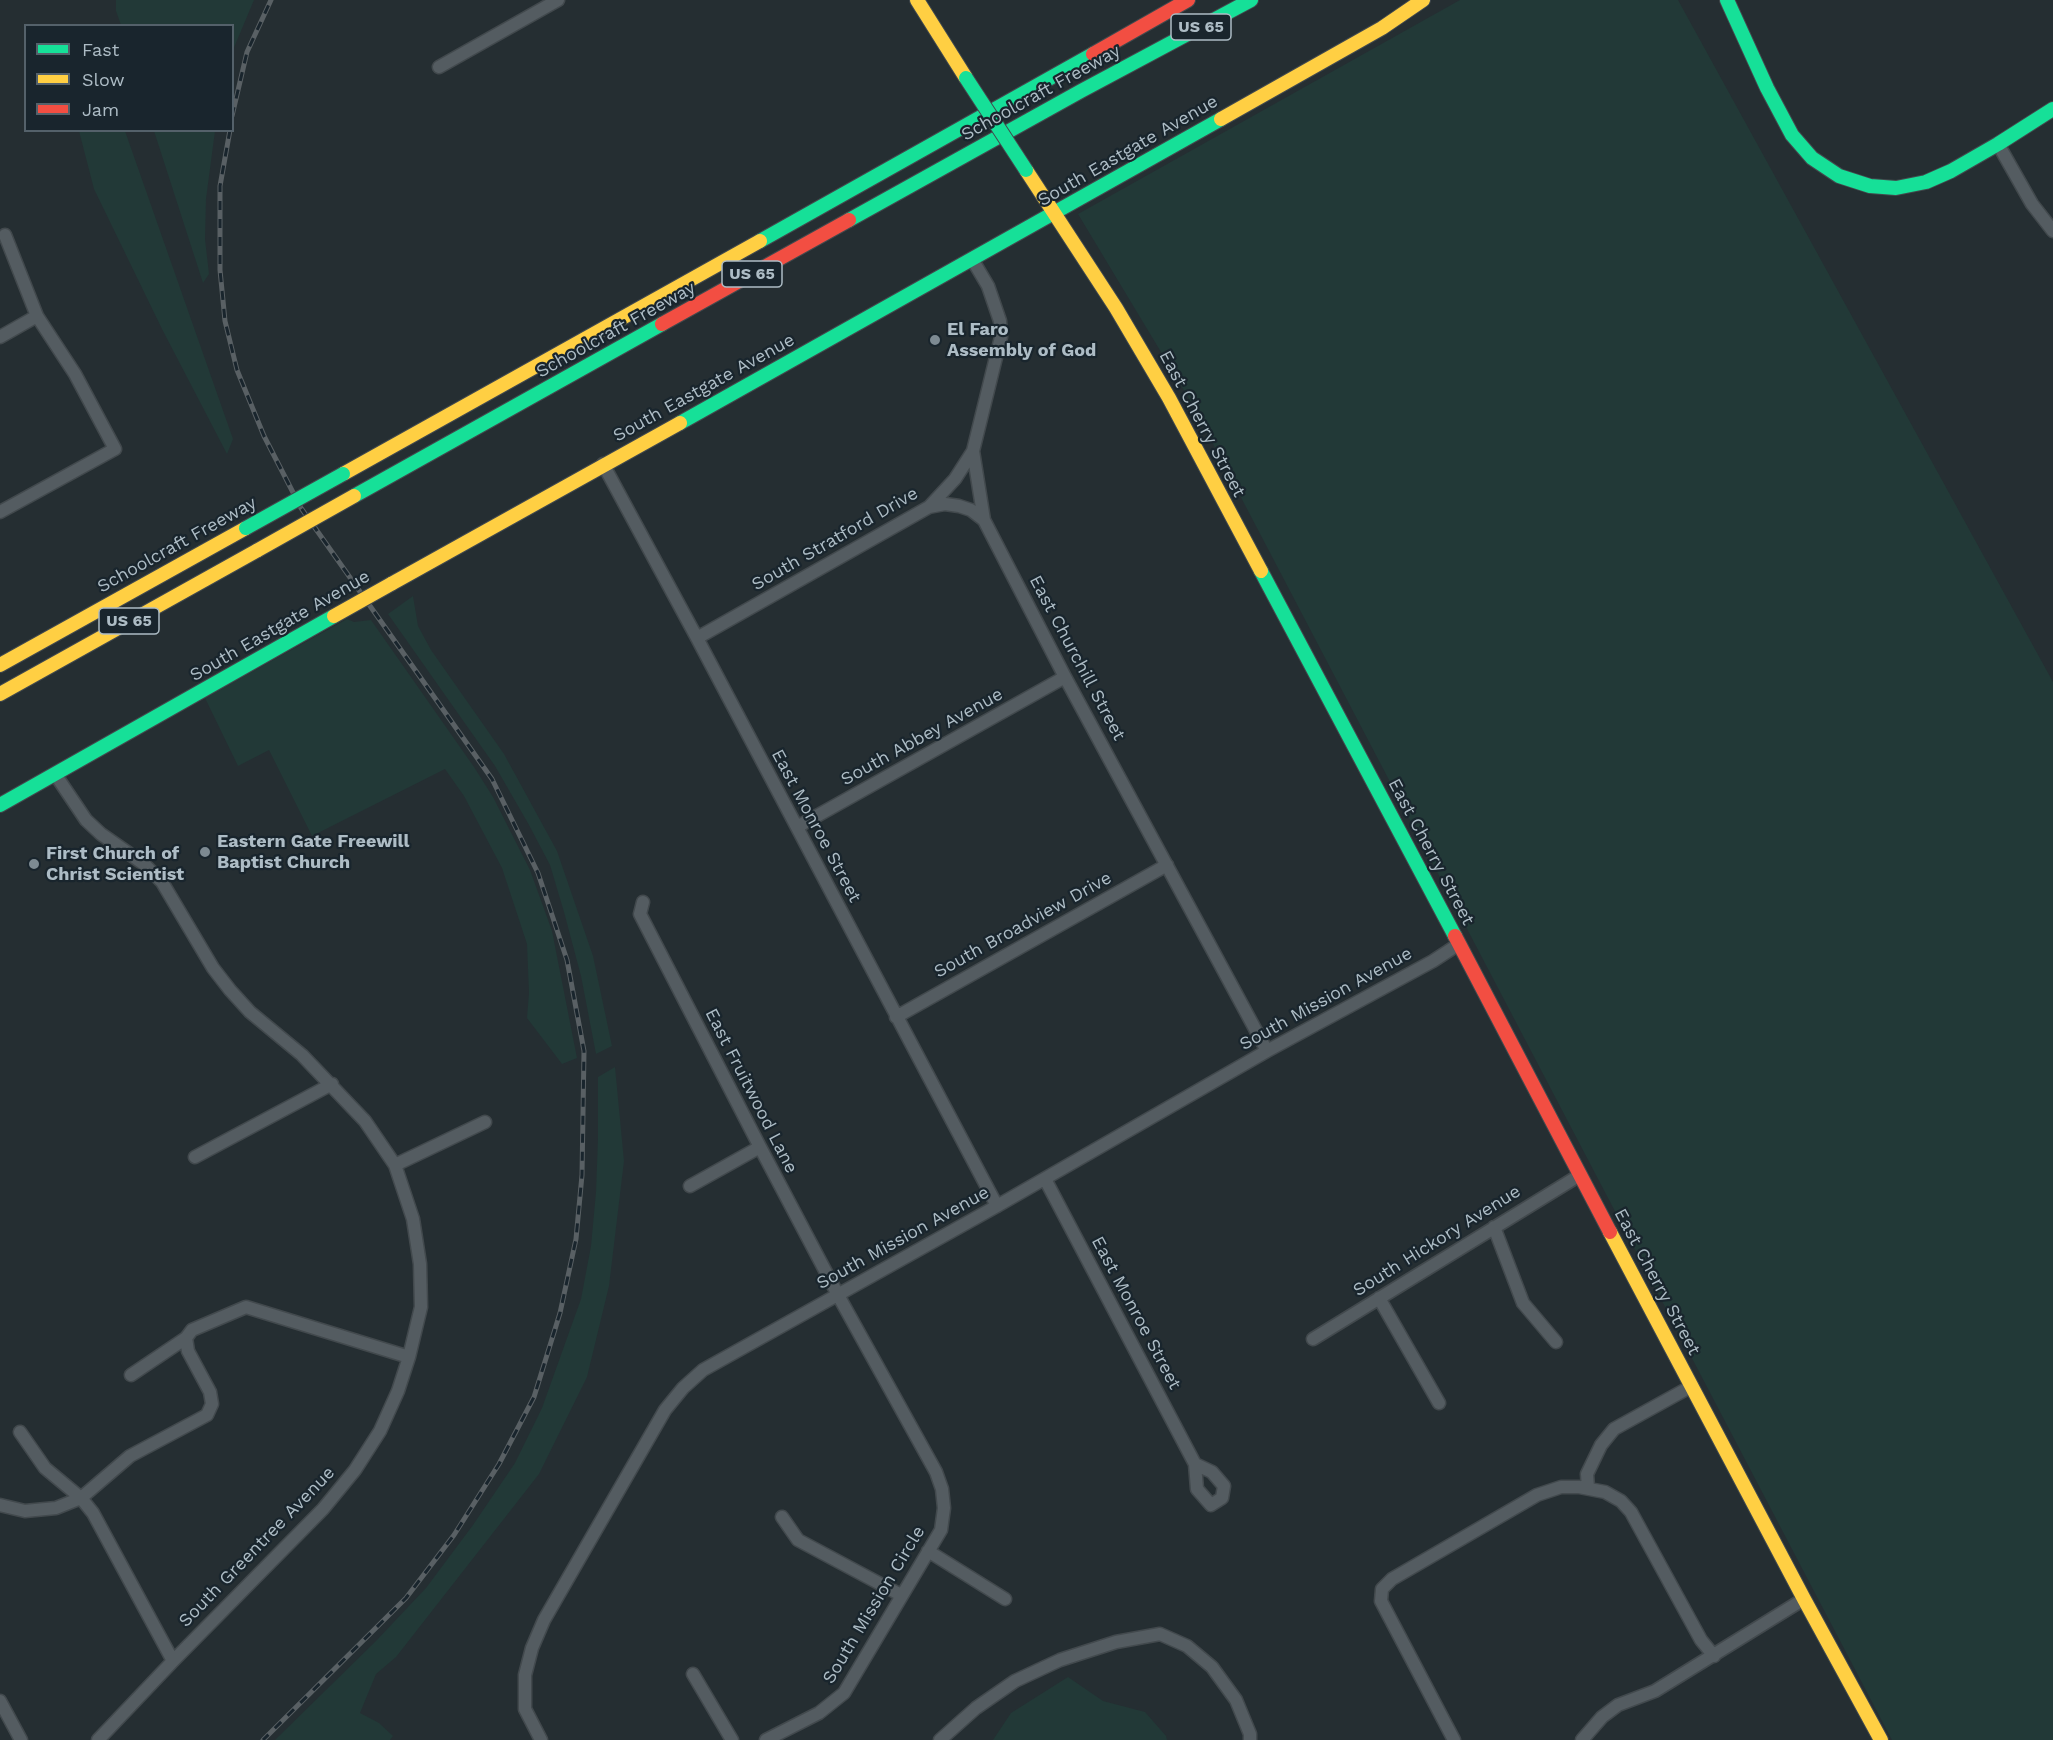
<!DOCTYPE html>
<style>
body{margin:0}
#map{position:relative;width:2053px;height:1740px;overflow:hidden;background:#252e32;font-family:"Work Sans",sans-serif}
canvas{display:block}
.legend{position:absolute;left:24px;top:24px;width:210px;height:108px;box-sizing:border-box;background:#19252d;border:2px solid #54616a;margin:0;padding:8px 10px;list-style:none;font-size:18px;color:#adbcc5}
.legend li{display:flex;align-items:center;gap:12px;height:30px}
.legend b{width:30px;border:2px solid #54616a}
</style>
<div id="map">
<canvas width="2053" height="1740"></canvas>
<ul class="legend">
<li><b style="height:8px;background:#16e098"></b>Fast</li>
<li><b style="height:8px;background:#ffcf43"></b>Slow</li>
<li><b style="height:8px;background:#f24e42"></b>Jam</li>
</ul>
</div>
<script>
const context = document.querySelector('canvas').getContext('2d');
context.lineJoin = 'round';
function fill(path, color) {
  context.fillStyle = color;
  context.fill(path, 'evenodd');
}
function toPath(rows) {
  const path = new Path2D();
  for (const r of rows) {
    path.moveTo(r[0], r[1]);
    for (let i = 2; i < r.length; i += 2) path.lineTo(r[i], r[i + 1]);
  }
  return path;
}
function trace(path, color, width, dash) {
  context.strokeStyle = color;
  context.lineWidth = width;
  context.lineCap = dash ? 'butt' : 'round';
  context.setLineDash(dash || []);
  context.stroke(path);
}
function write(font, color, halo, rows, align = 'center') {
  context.font = font + ' "Work Sans",sans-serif';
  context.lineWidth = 4.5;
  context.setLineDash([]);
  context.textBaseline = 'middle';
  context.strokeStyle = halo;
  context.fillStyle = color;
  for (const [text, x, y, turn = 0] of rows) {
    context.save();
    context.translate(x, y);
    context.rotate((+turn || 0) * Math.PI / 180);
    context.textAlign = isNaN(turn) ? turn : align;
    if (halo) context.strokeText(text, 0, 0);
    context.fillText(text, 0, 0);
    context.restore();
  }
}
fill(toPath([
 [116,0,254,0,233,50,232,26,121,25,116,11],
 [1460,0,1678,0,2053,682,2053,1740,1892,1740,1191,402,1078,214],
 [79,131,125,131,233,439,227,454,162,329,94,189],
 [154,131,215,131,206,199,205,239,209,274,203,283],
 [413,596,418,626,431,650,504,754,557,851,593,956,612,1046,596,1054,581,976,564,912,550,865,529,825,495,766,388,614],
 [347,619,354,622,371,620,474,767,493,797,530,870,552,931,577,1058,562,1064,527,1018,529,993,527,944,502,868,464,796,445,769,312,836,269,750,238,766,205,698],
 [615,1067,624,1161,609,1286,587,1377,539,1474,396,1657,376,1674,360,1713,379,1723,393,1736,390,1740,275,1740,376,1641,426,1588,473,1525,515,1463,542,1408,581,1299,591,1246,596,1192,598,1138,598,1077],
 [1068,1677,1103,1701,1145,1712,1166,1736,1167,1740,993,1740,1011,1713]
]), '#223937');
const street = toPath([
 [439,67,558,0],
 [1998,144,2032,204,2053,231],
 [972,259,988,286,1000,321,1001,337,973,451,984,520,1065,677,1267,1051],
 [0,337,37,316],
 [603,464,697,638,997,1206],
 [929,507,945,504,959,506,971,510,984,520],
 [0,512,115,449,75,374,37,316,5,235],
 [697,638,929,507,955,479,973,451],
 [55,774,86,820,101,834,144,864,162,882,213,968,230,990,250,1012,302,1055,365,1121,395,1165,413,1219,420,1264,421,1307,409,1357,398,1391,380,1431,355,1470,323,1509,173,1661,98,1740],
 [797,827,1065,677],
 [643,902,640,914,760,1147,838,1295,936,1472,942,1489,944,1508,941,1530,844,1693,819,1713,766,1740],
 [896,1017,1167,865],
 [195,1157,332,1084],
 [395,1165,485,1122],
 [1045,1179,1195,1464,1212,1472,1224,1486,1222,1498,1211,1505,1197,1489,1195,1464],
 [690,1186,760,1147],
 [1494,1227,1523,1303,1556,1342],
 [1379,1298,1439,1403],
 [1313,1339,1580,1175],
 [131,1375,186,1338,192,1330,246,1307,409,1357],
 [20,1432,45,1468,81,1498,93,1513,173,1661],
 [1588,1488,1587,1474,1601,1445,1614,1429,1692,1386],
 [0,1505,25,1511,56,1508,81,1498,130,1456,207,1415,212,1404,210,1392,188,1351,186,1338],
 [782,1517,798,1540,901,1595],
 [928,1551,1005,1599],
 [693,1674,732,1740],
 [0,1701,21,1740],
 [541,1740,525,1709,525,1675,532,1648,544,1620,665,1410,683,1388,703,1370,997,1206,1267,1051,1433,961,1459,944],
 [940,1740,976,1708,1015,1681,1060,1660,1116,1642,1160,1634,1187,1646,1212,1667,1236,1700,1250,1734,1250,1740],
 [1454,1740,1381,1601,1382,1589,1392,1579,1537,1495,1561,1487,1579,1487,1605,1492,1621,1501,1631,1512,1701,1640,1714,1656],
 [1582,1740,1602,1717,1618,1705,1655,1691,1804,1599]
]);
const fast = toPath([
 [1727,0,1767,88,1792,135,1812,158,1839,176,1870,186,1896,188,1926,182,1951,171,1998,144,2053,109],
 [849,220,1081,91,1251,0],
 [760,241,1093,54],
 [680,423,1221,119],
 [354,496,662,324],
 [1261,571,1455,936],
 [0,805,334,616]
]);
const slow = toPath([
 [917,0,966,78],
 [1221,119,1382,28,1423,0],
 [1026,170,1116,308,1169,398,1261,571],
 [343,474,760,241],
 [391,584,680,423],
 [0,665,246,528],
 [0,694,258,550],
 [1610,1232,1804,1599,1881,1740]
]);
const jam = toPath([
 [1093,54,1188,0],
 [662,324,849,220],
 [1455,936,1610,1232]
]);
trace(street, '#42494d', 15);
trace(fast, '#42494d', 16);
trace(slow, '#42494d', 16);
trace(jam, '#42494d', 16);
trace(street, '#545c61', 12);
trace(fast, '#16e098', 14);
trace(slow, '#ffcf43', 14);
trace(jam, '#f24e42', 14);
const rail = toPath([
 [232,116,247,52,271,0],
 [230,130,220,186,220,270,225,321,237,370,264,436,301,508,492,779,538,873,567,960,584,1051,582,1175,576,1239,560,1313,534,1397,499,1464,454,1535,406,1598,263,1740]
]);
trace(rail, '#596064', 5);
trace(rail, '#19252d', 3, [9]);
const fastBridge = toPath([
 [966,78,1026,170],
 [246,528,343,474]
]);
const slowBridge = toPath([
 [258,550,354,496],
 [334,616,391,584]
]);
trace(fastBridge, '#42494d', 16, []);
trace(slowBridge, '#42494d', 16, []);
trace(fastBridge, '#16e098', 14);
trace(slowBridge, '#ffcf43', 14);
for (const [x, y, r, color] of [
 [935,340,6,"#7d8a92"],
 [205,852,6,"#7d8a92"],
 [34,864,6,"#7d8a92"]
]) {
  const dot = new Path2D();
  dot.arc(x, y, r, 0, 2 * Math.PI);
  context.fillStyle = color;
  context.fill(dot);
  trace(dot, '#19252d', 2);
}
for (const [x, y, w] of [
 [1201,27,60],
 [752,274,60],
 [129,621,60]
]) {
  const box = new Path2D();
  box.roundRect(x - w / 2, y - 13, w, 26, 4.5);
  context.fillStyle = '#19252d';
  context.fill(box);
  trace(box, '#adbcc5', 1.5);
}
write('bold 16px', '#adbcc5', null, [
 ["US 65",1201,27],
 ["US 65",752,274],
 ["US 65",129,621]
]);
write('18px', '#adbcc5', '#19252d', [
 ["Schoolcraft Freeway",1041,93,-29],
 ["South Eastgate Avenue",1128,151,-30],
 ["Schoolcraft Freeway",616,330,-29],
 ["South Eastgate Avenue",704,388,-29],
 ["East Cherry Street",1202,424,62],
 ["South Stratford Drive",835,539,-30],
 ["Schoolcraft Freeway",177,545,-29],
 ["South Eastgate Avenue",280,626,-30],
 ["East Churchill Street",1077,658,62],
 ["South Abbey Avenue",922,737,-29],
 ["East Monroe Street",816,826,62],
 ["East Cherry Street",1431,852,62],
 ["South Broadview Drive",1023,925,-29],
 ["South Mission Avenue",1326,999,-29],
 ["East Fruitwood Lane",751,1091,63],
 ["South Mission Avenue",903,1238,-29],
 ["South Hickory Avenue",1437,1241,-32],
 ["East Cherry Street",1657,1282,62],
 ["East Monroe Street",1136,1313,62],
 ["South Greentree Avenue",257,1547,-46],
 ["South Mission Circle",874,1605,-59]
]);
write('bold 18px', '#adbcc5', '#19252d', [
 ["El Faro",947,330],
 ["Assembly of God",947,351],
 ["Eastern Gate Freewill",217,842],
 ["Baptist Church",217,863],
 ["First Church of",46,854],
 ["Christ Scientist",46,875]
], 'left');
</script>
